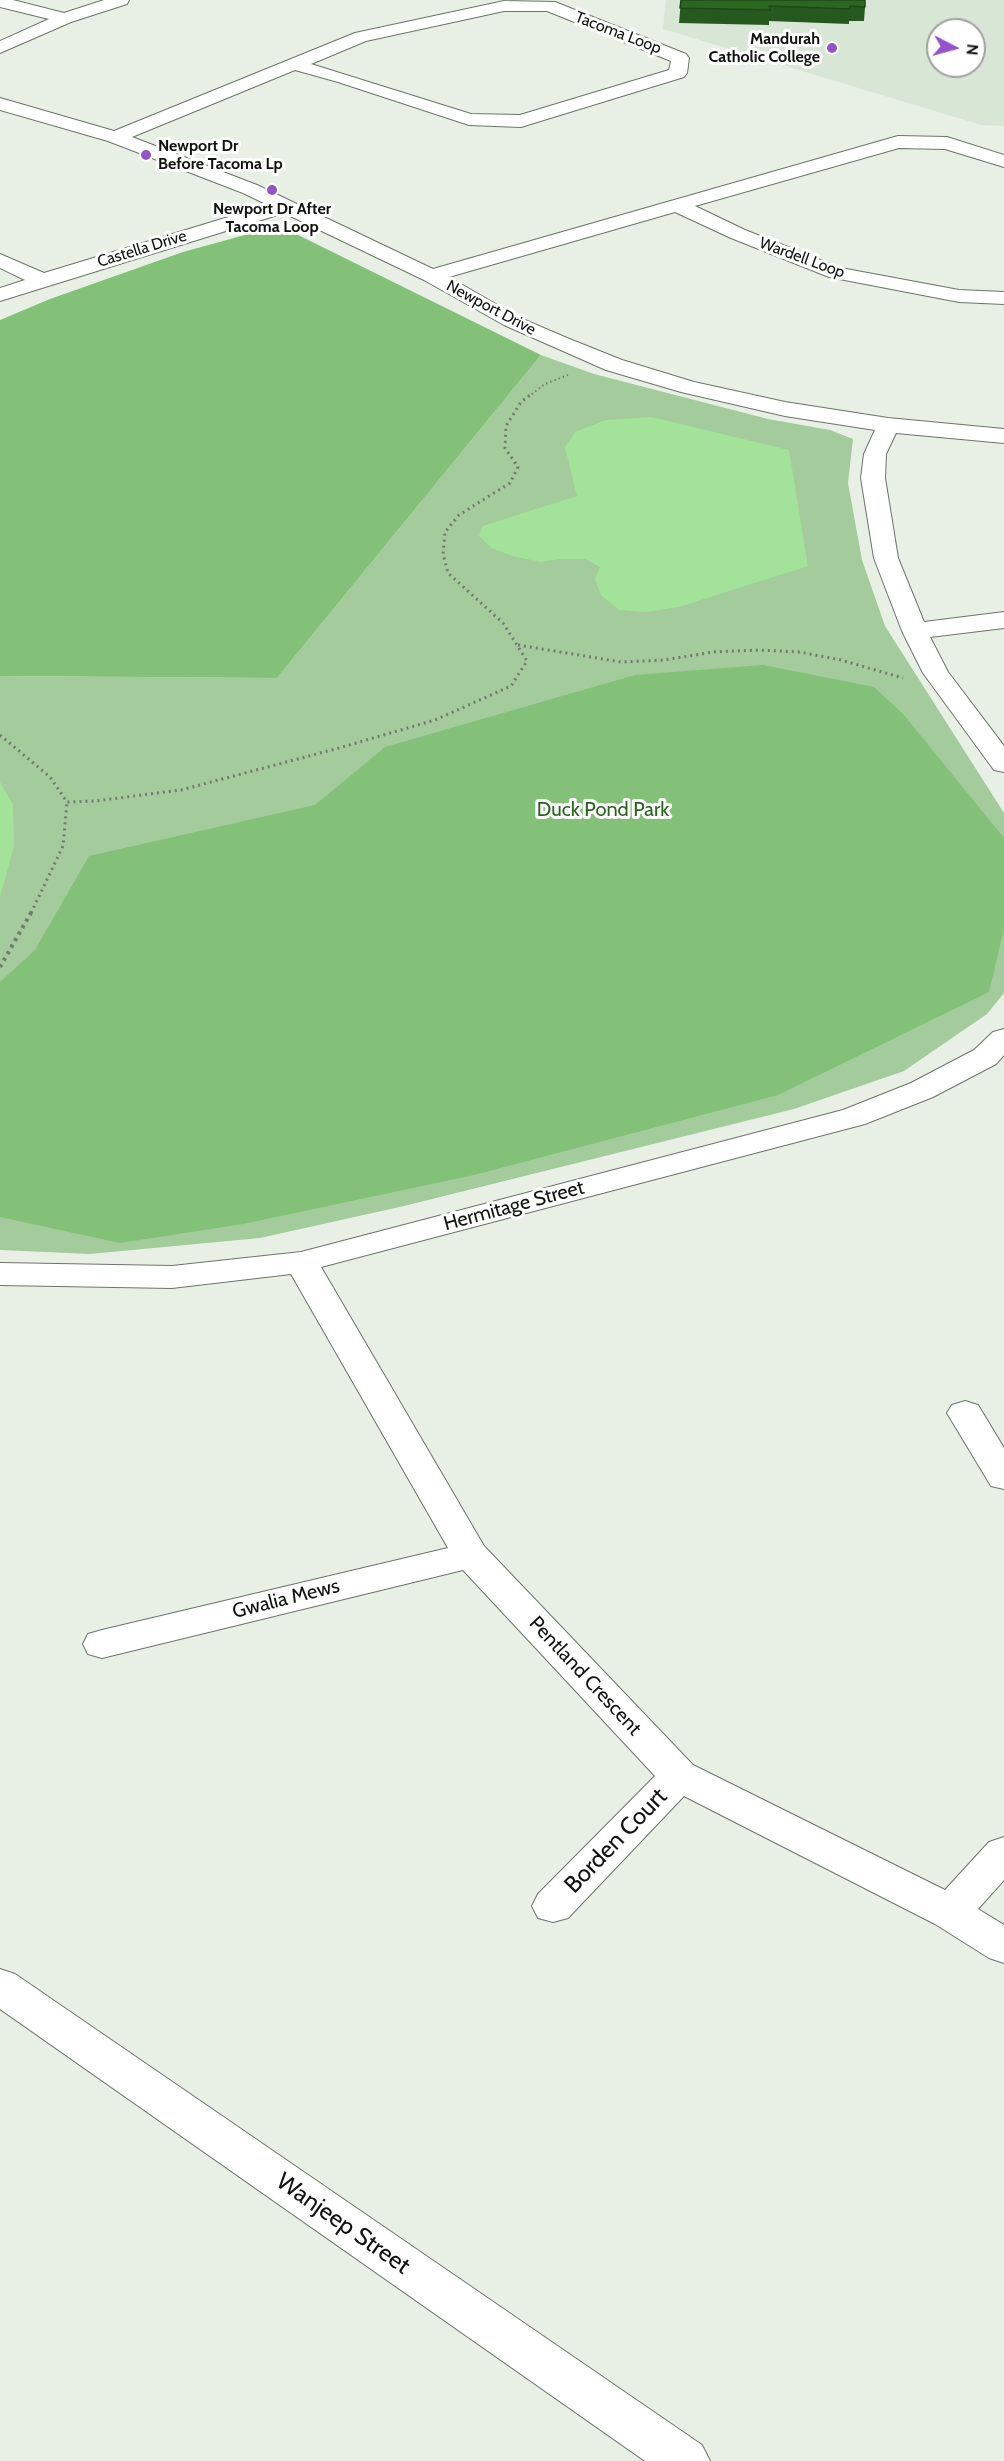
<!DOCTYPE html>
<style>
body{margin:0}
#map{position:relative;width:1004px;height:2461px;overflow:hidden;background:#e8f0e6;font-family:Cabin,sans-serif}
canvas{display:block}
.north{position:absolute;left:926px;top:18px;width:60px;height:60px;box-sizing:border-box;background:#fff;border:2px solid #9fa19f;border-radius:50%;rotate:96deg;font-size:16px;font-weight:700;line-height:24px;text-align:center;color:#101310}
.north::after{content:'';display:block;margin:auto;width:21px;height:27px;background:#9553c9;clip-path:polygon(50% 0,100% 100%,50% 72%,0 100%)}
</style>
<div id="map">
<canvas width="1004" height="2461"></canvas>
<div class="north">N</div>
</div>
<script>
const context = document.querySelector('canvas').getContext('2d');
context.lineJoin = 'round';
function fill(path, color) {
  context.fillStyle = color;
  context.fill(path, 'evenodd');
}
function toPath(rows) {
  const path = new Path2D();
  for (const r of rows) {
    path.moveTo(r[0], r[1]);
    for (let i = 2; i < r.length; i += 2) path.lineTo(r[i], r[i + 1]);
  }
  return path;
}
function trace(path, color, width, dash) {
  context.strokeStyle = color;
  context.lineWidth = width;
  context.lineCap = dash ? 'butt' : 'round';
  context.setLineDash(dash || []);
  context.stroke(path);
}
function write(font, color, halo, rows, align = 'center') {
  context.font = font + ' Cabin,sans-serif';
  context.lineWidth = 6;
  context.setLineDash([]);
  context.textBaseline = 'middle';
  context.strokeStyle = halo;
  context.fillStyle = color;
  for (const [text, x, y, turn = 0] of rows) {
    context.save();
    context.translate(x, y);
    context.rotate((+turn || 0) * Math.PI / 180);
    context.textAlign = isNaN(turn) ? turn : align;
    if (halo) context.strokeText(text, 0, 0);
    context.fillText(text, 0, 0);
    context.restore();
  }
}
fill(toPath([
 [666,0,1004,0,1004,126,981,125,663,29],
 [938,30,974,30,974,66,938,66]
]), '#d8e6d6');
fill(toPath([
 [541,355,594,374,768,419,830,430,853,439,848,483,862,560,885,626,1004,813,1004,993,987,1014,904,1071,794,1109,404,1206,260,1238,90,1254,0,1250,0,676,277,678]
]), '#a3cb9c');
fill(toPath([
 [263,230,290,231,541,355,277,678,0,676,0,320,50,299,183,252],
 [763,665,874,687,904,715,1004,838,1004,929,989,992,778,1095,474,1175,243,1224,120,1243,0,1217,0,982,35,950,89,856,315,805,385,747,635,675]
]), '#83c179');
fill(toPath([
 [651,417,789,450,808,566,679,607,645,612,619,610,601,595,595,579,600,567,585,559,560,559,541,562,512,556,492,548,479,536,483,526,577,496,565,447,575,432,606,420],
 [0,782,13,805,14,846,0,897]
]), '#a3e399');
const minor = toPath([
 [0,0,13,0,64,13,104,0,129,0,127,4,71,22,0,53,0,41,49,19,0,7,0,0],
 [504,1,555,2,686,54,689,58,687,73,684,77,521,127,469,125,338,82,295,70,132,137,257,185,433,269,898,136,947,137,1004,155,1004,167,945,149,899,148,695,206,745,230,841,268,959,290,1004,292,1004,304,959,302,829,277,731,238,675,212,449,277,518,317,567,338,622,360,694,382,785,402,888,418,1004,429,1004,443,896,433,886,454,885,478,898,558,924,622,1004,612,1004,628,930,637,948,672,1004,746,1004,772,994,770,923,673,902,631,874,558,861,478,864,454,875,430,785,416,681,392,606,370,504,325,424,280,284,213,0,301,0,288,25,280,0,268,0,254,44,273,268,205,243,193,108,141,0,110,0,98,114,131,355,33,504,1],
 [504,11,547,11,671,61,669,70,520,115,471,114,311,64,366,41,504,11],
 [1004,1029,1004,1055,996,1064,933,1097,865,1124,321,1267,484,1546,693,1765,945,1890,989,1842,1004,1837,1004,1880,978,1909,1004,1925,1004,1963,989,1958,935,1924,684,1796,568,1918,553,1922,538,1918,532,1906,538,1894,655,1776,463,1570,102,1658,88,1654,83,1644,88,1634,102,1630,448,1548,291,1274,172,1288,0,1285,0,1263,172,1266,301,1252,843,1110,911,1083,974,1050,993,1032,1004,1029],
 [965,1401,978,1405,1004,1448,1004,1489,991,1486,947,1413,952,1405,965,1401],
 [0,1969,15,1974,702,2445,710,2461,645,2461,0,2009,0,1969]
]);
trace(minor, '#6c746b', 2);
trace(toPath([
 [528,397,545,384,568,375]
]), '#747a73', 2, [1.5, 3]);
trace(toPath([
 [518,645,621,662,664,660,713,652,759,650,800,652,841,660,903,678],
 [0,735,50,777,67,802,95,801,181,790,339,748,435,720,511,686,527,661,503,623,448,573,443,554,445,532,459,515,510,483,518,467,505,448,506,426,521,402,530,395],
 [31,913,63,846,67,802]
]), '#747a73', 3, [2, 4]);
trace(toPath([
 [0,967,32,911]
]), '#747a73', 4, [3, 4.5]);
fill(minor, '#fff');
fill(toPath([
 [681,0,865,7,864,21,849,21,849,24,769,21,769,25,679,23]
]), '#26591d');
const building = toPath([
 [681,0,865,0,865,7,850,6,850,9,769,6,770,10,680,8,681,0]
]);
fill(building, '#2c6722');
trace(building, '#1f4818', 1.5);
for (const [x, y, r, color] of [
 [832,48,6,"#9553c9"],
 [146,155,6,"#9553c9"],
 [272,190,6,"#9553c9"]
]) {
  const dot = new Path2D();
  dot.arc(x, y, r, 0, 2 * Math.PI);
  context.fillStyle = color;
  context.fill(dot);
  trace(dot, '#fff', 2);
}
write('16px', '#101310', '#fff', [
 ["Tacoma Loop",618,33,21],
 ["Castella Drive",142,249,-17],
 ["Wardell Loop",802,258,20],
 ["Newport Drive",491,308,28]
]);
write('bold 16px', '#101310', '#fff', [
 ["Mandurah",820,39],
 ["Catholic College",820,57],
 ["Newport Dr",158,146,"left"],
 ["Before Tacoma Lp",158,164,"left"],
 ["Newport Dr After",272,209,"center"],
 ["Tacoma Loop",272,227,"center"]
], 'right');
write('20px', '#28641e', '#fff', [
 ["Duck Pond Park",603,810]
]);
write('20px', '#101310', '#fff', [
 ["Hermitage Street",514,1206,-15],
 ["Gwalia Mews",286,1599,-14],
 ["Pentland Crescent",585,1676,47]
]);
write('24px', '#101310', '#fff', [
 ["Borden Court",616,1841,-46],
 ["Wanjeep Street",343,2224,35]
]);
</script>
